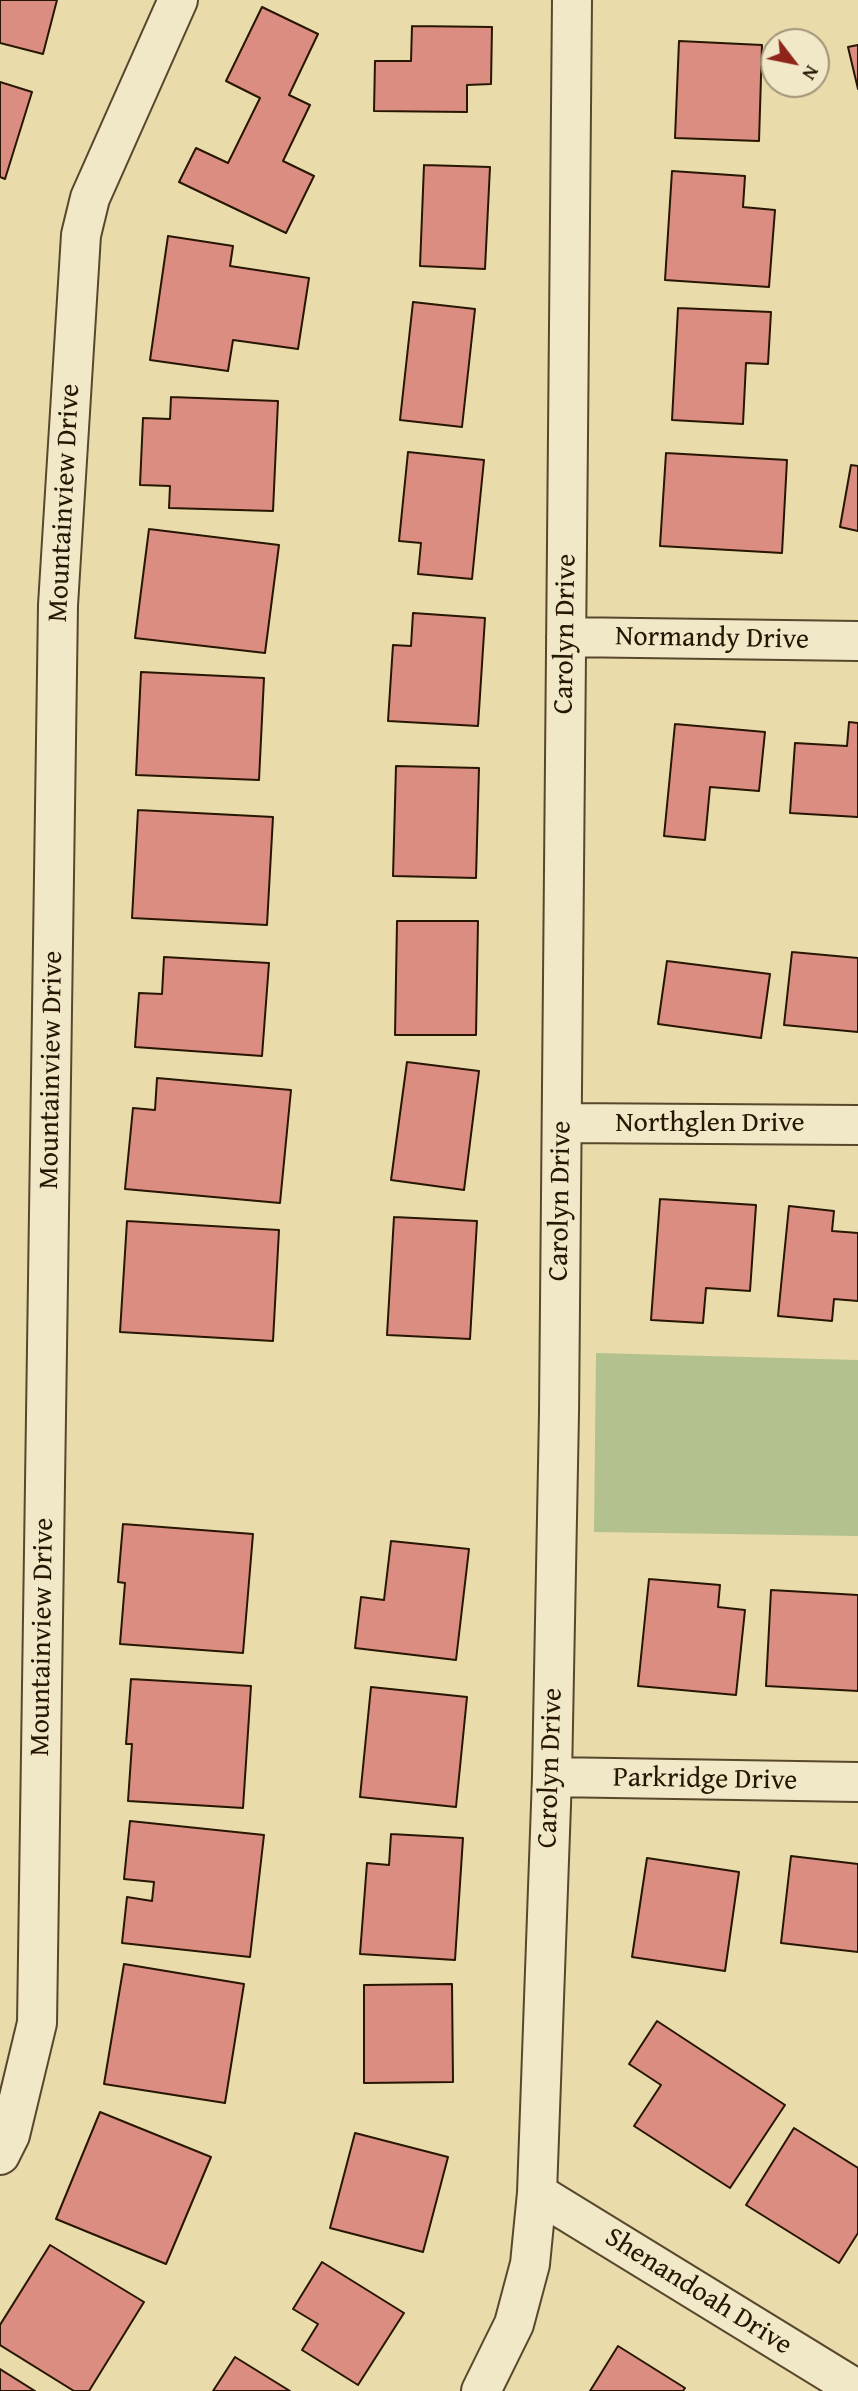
<!DOCTYPE html>
<style>
body{margin:0}
#map{position:relative;width:858px;height:2391px;overflow:hidden;background:#eadbab;font-family:"Gentium Book Plus",serif}
canvas{display:block}
.north{position:absolute;left:760px;top:28px;width:70px;height:70px;box-sizing:border-box;background:#f1e8c8;border:2px solid #a09479;border-radius:50%;rotate:122deg;font-size:19px;font-weight:700;line-height:28px;text-align:center;color:#261602}
.north::after{content:'';display:block;margin:auto;width:24px;height:32px;background:#8f2418;clip-path:polygon(50% 0,100% 100%,50% 72%,0 100%)}
</style>
<div id="map">
<canvas width="858" height="2391"></canvas>
<div class="north">N</div>
</div>
<script>
const context = document.querySelector('canvas').getContext('2d');
context.lineJoin = 'round';
function fill(path, color) {
  context.fillStyle = color;
  context.fill(path, 'evenodd');
}
function toPath(rows) {
  const path = new Path2D();
  for (const r of rows) {
    path.moveTo(r[0], r[1]);
    for (let i = 2; i < r.length; i += 2) path.lineTo(r[i], r[i + 1]);
  }
  return path;
}
function trace(path, color, width, dash) {
  context.strokeStyle = color;
  context.lineWidth = width;
  context.lineCap = dash ? 'butt' : 'round';
  context.setLineDash(dash || []);
  context.stroke(path);
}
function write(font, color, halo, rows, align = 'center') {
  context.font = font + ' "Gentium Book Plus",serif';
  context.lineWidth = 7;
  context.setLineDash([]);
  context.textBaseline = 'middle';
  context.strokeStyle = halo;
  context.fillStyle = color;
  for (const [text, x, y, turn = 0] of rows) {
    context.save();
    context.translate(x, y);
    context.rotate((+turn || 0) * Math.PI / 180);
    context.textAlign = isNaN(turn) ? turn : align;
    if (halo) context.strokeText(text, 0, 0);
    context.fillText(text, 0, 0);
    context.restore();
  }
}
fill(toPath([
 [596,1353,858,1360,858,1536,594,1532]
]), '#b2c18d');
const building = toPath([
 [0,0,57,0,43,54,0,43,0,0],
 [262,7,318,34,289,95,310,105,283,161,314,176,286,233,179,182,196,148,228,163,260,98,226,81,262,7],
 [412,26,492,27,491,84,467,85,467,112,374,111,375,61,411,61,412,26],
 [679,41,762,45,759,141,675,138,679,41],
 [858,45,858,89,848,47,858,45],
 [0,82,32,92,5,179,0,177,0,82],
 [424,165,490,167,485,269,420,266,424,165],
 [672,171,745,176,743,207,775,210,769,287,665,280,672,171],
 [168,236,233,246,230,266,309,278,298,349,233,340,228,371,150,360,168,236],
 [413,302,475,309,462,427,400,420,413,302],
 [678,308,771,312,768,364,746,363,743,424,672,420,678,308],
 [171,397,278,401,273,511,169,508,170,486,140,485,143,418,170,419,171,397],
 [408,452,484,460,472,579,418,574,421,543,399,541,408,452],
 [666,453,787,460,782,553,660,546,666,453],
 [851,465,858,466,858,531,840,527,851,465],
 [149,529,279,545,265,653,135,638,149,529],
 [413,613,485,618,478,726,388,721,393,645,411,646,413,613],
 [141,672,264,678,259,780,136,775,141,672],
 [849,722,858,723,858,817,790,813,795,743,847,746,849,722],
 [675,724,765,732,759,791,710,787,705,840,664,836,675,724],
 [396,766,479,768,476,878,393,876,396,766],
 [138,810,273,817,267,925,132,918,138,810],
 [397,921,478,921,476,1035,395,1035,397,921],
 [792,952,858,958,858,1032,784,1025,792,952],
 [164,957,269,963,262,1056,135,1047,139,993,162,994,164,957],
 [667,961,770,974,761,1038,658,1024,667,961],
 [407,1062,479,1071,464,1190,391,1180,407,1062],
 [157,1078,291,1090,280,1203,125,1189,133,1108,155,1110,157,1078],
 [660,1199,756,1205,750,1291,706,1288,703,1323,651,1320,660,1199],
 [789,1206,834,1211,832,1231,858,1233,858,1301,834,1299,832,1321,778,1316,789,1206],
 [394,1217,477,1221,470,1339,387,1335,394,1217],
 [127,1221,279,1230,273,1341,120,1332,127,1221],
 [123,1524,253,1534,243,1653,120,1644,125,1583,118,1582,123,1524],
 [391,1541,469,1549,456,1660,355,1648,361,1597,384,1600,391,1541],
 [649,1579,720,1585,718,1607,745,1610,736,1695,638,1686,649,1579],
 [771,1590,858,1595,858,1691,766,1686,771,1590],
 [131,1679,251,1686,243,1808,128,1801,132,1744,126,1744,131,1679],
 [371,1687,467,1697,456,1807,360,1797,371,1687],
 [130,1821,264,1835,250,1957,122,1943,127,1897,152,1901,154,1882,124,1879,130,1821],
 [391,1834,463,1838,455,1960,360,1954,367,1863,389,1865,391,1834],
 [791,1856,858,1864,858,1952,781,1943,791,1856],
 [647,1858,739,1872,725,1971,632,1957,647,1858],
 [124,1964,244,1984,225,2103,104,2084,124,1964],
 [452,1984,453,2082,364,2083,364,1985,452,1984],
 [657,2021,785,2105,730,2188,634,2126,661,2085,629,2064,657,2021],
 [100,2112,211,2157,166,2264,56,2219,100,2112],
 [794,2128,858,2168,858,2233,839,2263,746,2205,794,2128],
 [355,2133,448,2157,423,2252,330,2228,355,2133],
 [50,2245,144,2302,89,2391,74,2391,0,2345,0,2325,50,2245],
 [322,2262,404,2313,358,2385,302,2350,318,2324,293,2309,322,2262],
 [618,2346,685,2388,683,2391,590,2391,618,2346],
 [235,2357,290,2391,213,2391,235,2357],
 [0,2369,35,2391,0,2391,0,2369]
]);
fill(building, '#dc8d81');
trace(building, '#261602', 2);
const minor = toPath([
 [566,637,858,641],
 [562,1123,858,1125],
 [552,1777,858,1782],
 [0,2155,10,2135,37,2023,58,605,81,235,90,198,178,0],
 [537,2193,858,2390],
 [481,2391,514,2324,530,2264,537,2193,552,1777,559,1413,572,0]
]);
trace(minor, '#57472c', 42);
trace(minor, '#f1e8c8', 38);
write('28px', '#261602', '#f1e8c8', [
 ["Mountainview Drive",65,503,-87],
 ["Carolyn Drive",566,634,-89],
 ["Normandy Drive",712,639,1],
 ["Mountainview Drive",52,1070,-89],
 ["Northglen Drive",710,1124],
 ["Carolyn Drive",561,1201,-89],
 ["Mountainview Drive",43,1637,-89],
 ["Carolyn Drive",551,1768,-88],
 ["Parkridge Drive",705,1780,1],
 ["Shenandoah Drive",698,2292,32]
]);
</script>
